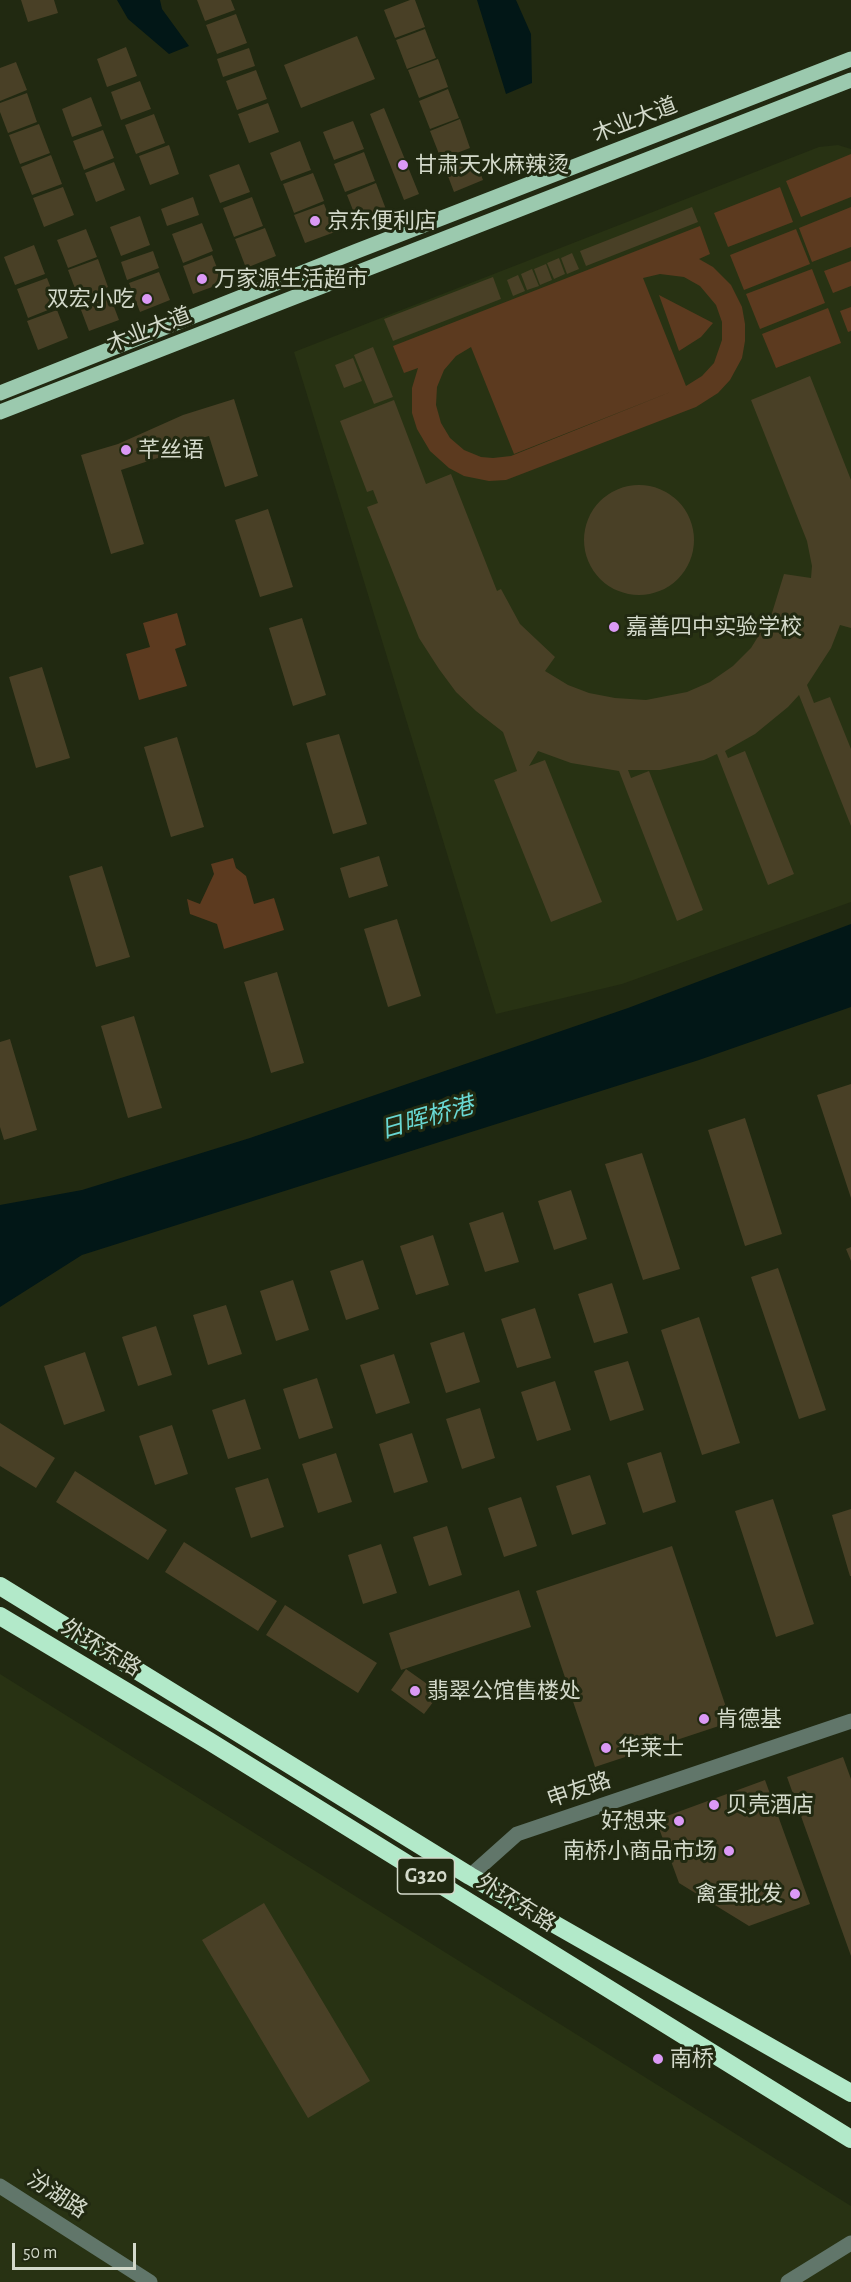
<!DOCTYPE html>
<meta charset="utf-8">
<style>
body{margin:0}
#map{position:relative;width:851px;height:2282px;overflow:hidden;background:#212911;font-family:"Alegreya Sans",sans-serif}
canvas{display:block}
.scale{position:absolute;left:12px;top:2243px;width:124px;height:27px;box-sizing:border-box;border:3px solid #d3d9ca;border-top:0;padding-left:8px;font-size:18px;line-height:21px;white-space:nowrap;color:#d3d9ca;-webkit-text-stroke:4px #212911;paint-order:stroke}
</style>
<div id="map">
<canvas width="851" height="2282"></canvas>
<div class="scale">50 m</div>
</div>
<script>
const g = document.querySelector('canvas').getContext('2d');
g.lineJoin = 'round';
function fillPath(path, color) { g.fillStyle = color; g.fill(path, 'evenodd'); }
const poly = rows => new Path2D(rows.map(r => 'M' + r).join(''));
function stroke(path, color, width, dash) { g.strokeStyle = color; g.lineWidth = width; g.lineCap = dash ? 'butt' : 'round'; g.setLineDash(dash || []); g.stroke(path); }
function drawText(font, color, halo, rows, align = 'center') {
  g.font = font + ' "Alegreya Sans","Noto Sans SC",sans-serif'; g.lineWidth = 6; g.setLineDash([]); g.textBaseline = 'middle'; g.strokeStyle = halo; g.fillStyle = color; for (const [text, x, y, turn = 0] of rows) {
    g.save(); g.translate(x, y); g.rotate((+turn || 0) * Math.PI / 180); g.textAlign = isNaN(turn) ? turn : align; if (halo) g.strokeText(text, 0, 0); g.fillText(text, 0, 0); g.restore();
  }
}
fillPath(poly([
 [838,145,851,149,851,902,622,984,496,1014,294,352,819,147],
 [0,1674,851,2206,851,2282,0,2282]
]), '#283213');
fillPath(poly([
 [851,154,851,197,801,217,786,181],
 [780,187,793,222,728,247,714,213],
 [851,207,851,247,812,262,799,228],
 [700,226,710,254,699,259,713,267,731,285,742,307,745,324,745,341,742,358,730,380,718,393,696,407,506,480,489,481,464,476,449,468,430,451,417,429,412,413,412,388,418,368,404,373,393,346],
 [660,274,684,277,700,286,716,305,722,322,722,340,714,363,702,376,686,386,643,278],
 [471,347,514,454,673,391,511,456,493,458,481,457,464,450,450,438,441,423,436,405,437,387,444,370,456,356],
 [796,229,810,264,744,290,730,255],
 [851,261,851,286,833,293,824,271],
 [812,269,825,303,760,329,746,294],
 [659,295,713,323,701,337,679,351],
 [851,307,851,331,848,332,840,311],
 [828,308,841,343,776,368,762,334],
 [177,613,186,645,175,649,187,686,139,700,126,654,150,647,143,623],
 [233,858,236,868,246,876,254,904,274,898,284,930,224,949,217,924,190,914,187,899,200,904,214,874,211,864]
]), '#5c3a1f');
fillPath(poly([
 [117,0,160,0,162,9,189,46,169,54,128,19],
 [477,0,516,0,531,34,532,83,506,94],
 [851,924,851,1007,699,1060,82,1255,0,1307,0,1205,82,1190,250,1138,628,1008]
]), '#021717');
fillPath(poly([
 [21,0,54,0,58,13,28,22],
 [197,0,231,0,235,10,205,21],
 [410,0,415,0,425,27,395,38,384,10],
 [236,14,247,43,217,54,206,25],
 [425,29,436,58,407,69,396,40],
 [357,36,375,79,301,108,284,65],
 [126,47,137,76,107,87,97,59],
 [249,48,255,66,223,77,217,59],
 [438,59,448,87,419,98,408,70],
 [16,62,27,90,0,101,0,68],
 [256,70,267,99,237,110,226,81],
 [140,81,151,109,121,120,111,92],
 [448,89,459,118,430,129,419,101],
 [27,93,37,122,8,133,0,112,0,103],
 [91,97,102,126,72,137,62,109],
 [268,103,279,132,249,143,238,114],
 [384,108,419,194,404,200,370,114],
 [154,114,165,143,136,154,125,125],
 [460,119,470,148,441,159,430,131],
 [353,121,364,149,334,160,323,132],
 [39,124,50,153,20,164,9,135],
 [103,130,114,158,84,170,73,141],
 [300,141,311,170,281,181,270,153],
 [169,145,179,174,150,185,139,156],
 [364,152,375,181,345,192,334,164],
 [472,152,483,180,454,192,443,163],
 [51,155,62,184,32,195,21,167],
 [114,162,125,190,96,202,85,173],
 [239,164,250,192,220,203,209,175],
 [313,173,324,201,294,213,283,184],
 [376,183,387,212,358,223,347,195],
 [63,187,74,215,44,227,33,198],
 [193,197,199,215,167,226,161,209],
 [252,197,263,226,234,237,223,208],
 [324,204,335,232,305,243,294,215],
 [692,207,698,222,586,266,580,251],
 [140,216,150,245,121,256,110,227],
 [202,223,213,251,183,263,172,234],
 [265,228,276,256,246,268,235,239],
 [86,229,97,257,68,268,57,240],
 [34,245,45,274,15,285,4,257],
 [153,251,159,268,127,280,121,262],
 [572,253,579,269,567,274,561,258],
 [212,255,223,283,193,294,183,266],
 [559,258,565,274,554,279,547,263],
 [98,259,108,287,79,299,68,270],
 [546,264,552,280,540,285,534,269],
 [532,269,539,286,527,290,521,274],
 [159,272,170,300,140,312,129,283],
 [518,275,525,291,513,296,507,280],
 [493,277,501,299,393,341,384,319],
 [47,278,58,306,28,318,17,289],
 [108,291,119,320,89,331,78,302],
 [57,310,68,338,38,350,27,321],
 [373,347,393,397,374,404,354,355],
 [353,358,362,381,344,388,335,365],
 [810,376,851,480,851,628,840,625,831,648,807,685,814,703,830,697,851,749,851,826,799,695,788,707,755,734,725,751,728,758,745,751,794,874,768,885,717,754,704,760,660,770,628,770,631,778,649,771,703,910,677,921,619,771,571,763,538,751,529,766,545,760,602,902,551,922,494,780,517,771,503,732,476,711,456,692,439,669,419,638,367,507,378,503,373,490,367,492,340,421,394,400,426,484,451,474,497,591,501,589,520,624,555,657,545,671,568,685,589,693,615,698,646,700,687,692,710,682,733,666,751,648,764,627,772,613,784,574,811,578,812,566,807,541,751,400],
 [234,399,258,476,225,487,209,436,191,441,194,446,121,470,144,544,111,554,81,455,118,444,183,415],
 '584 540a55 55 0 1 1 110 0a55 55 0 1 1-110 0Z',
 [268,509,293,587,260,597,235,520],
 [302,618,326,695,293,706,269,628],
 [42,667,70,758,36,768,9,677],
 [339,734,367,824,333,834,306,743],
 [177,737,204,827,171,837,144,747],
 [379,856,388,886,349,898,340,868],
 [102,866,130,957,96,967,69,876],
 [397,919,421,996,388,1007,364,929],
 [277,972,304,1063,271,1073,244,982],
 [134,1016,162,1108,128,1118,101,1026],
 [10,1039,37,1130,4,1140,0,1127,0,1042],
 [851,1084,851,1198,817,1095],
 [745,1118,782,1234,745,1246,708,1130],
 [642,1153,680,1269,643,1280,605,1164],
 [571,1190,587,1239,554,1250,538,1201],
 [503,1212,519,1262,485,1272,469,1223],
 [433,1235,449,1285,416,1295,400,1246],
 [851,1247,851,1261,846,1249],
 [363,1260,379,1309,346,1320,330,1271],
 [778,1268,826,1410,799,1419,751,1277],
 [293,1280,309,1330,276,1341,260,1291],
 [612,1283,628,1333,594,1343,578,1294],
 [226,1305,242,1354,208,1365,193,1315],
 [535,1308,551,1358,517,1368,501,1319],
 [699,1317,740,1443,702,1455,661,1330],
 [156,1326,172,1375,138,1386,122,1337],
 [464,1332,480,1382,446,1393,430,1343],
 [85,1352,105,1411,64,1425,44,1366],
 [394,1354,410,1403,376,1414,360,1365],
 [628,1361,644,1410,610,1421,594,1371],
 [317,1378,333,1428,299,1439,283,1389],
 [555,1381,571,1430,537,1441,521,1392],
 [245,1399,261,1449,228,1459,212,1410],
 [480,1408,495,1458,462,1469,446,1419],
 [0,1423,55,1458,36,1488,0,1466],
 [172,1425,188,1474,155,1485,139,1436],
 [412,1433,428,1482,394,1493,379,1444],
 [661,1452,676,1502,643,1513,627,1463],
 [336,1453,352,1502,318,1513,302,1464],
 [75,1471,167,1530,148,1560,56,1502],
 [590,1475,606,1524,572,1535,556,1486],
 [268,1478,284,1527,251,1538,235,1488],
 [521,1497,537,1546,504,1557,488,1508],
 [773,1499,814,1624,776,1637,735,1511],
 [851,1509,851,1576,850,1576,832,1515],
 [447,1526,462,1575,429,1586,413,1537],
 [184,1542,277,1601,258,1631,165,1572],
 [381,1544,397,1593,363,1604,348,1555],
 [672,1546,731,1722,595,1767,536,1591],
 [519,1590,531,1627,401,1670,389,1633],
 [285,1605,377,1663,358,1693,266,1635],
 [406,1669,440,1693,424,1714,391,1690],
 [843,1757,851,1779,851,1956,787,1777],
 [765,1780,810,1904,749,1926,679,1883,656,1820],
 [264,1903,370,2081,308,2118,202,1940]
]), '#494026');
stroke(poly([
 [470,1876,517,1834,851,1721],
 [0,2186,150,2282],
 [788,2282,851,2243]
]), '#61766a', 15);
stroke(poly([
 [0,393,357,251,851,59],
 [0,412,851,80]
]), '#9bc9ae', 15);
stroke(poly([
 [0,1586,470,1876,851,2093],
 [0,1616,209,1741,851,2139]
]), '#b2e9c9', 18);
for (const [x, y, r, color] of [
 [403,165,6,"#db99f5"],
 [315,221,6,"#db99f5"],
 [202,279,6,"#db99f5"],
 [147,299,6,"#db99f5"],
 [126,450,6,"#db99f5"],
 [614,627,6,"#db99f5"],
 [415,1691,6,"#db99f5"],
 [704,1719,6,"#db99f5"],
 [606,1748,6,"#db99f5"],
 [714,1805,6,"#db99f5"],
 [679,1821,6,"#db99f5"],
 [729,1851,6,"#db99f5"],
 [795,1894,6,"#db99f5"],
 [658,2059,6,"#db99f5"]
]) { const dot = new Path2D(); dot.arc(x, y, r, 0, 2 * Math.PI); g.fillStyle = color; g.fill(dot); stroke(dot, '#212911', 2); }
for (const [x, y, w] of [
 [426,1876,57]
]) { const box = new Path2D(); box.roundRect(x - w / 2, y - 18, w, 36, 4.5); g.fillStyle = '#212911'; g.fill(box); stroke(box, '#d3d9ca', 1.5); }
drawText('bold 21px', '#d3d9ca', null, [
 ["G320",426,1876]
]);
drawText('22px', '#d3d9ca', '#212911', [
 ["木业大道",635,120,-21],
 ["木业大道",149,330,-21],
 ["外环东路",101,1648,31],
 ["申友路",579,1790,-19],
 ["外环东路",516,1903,32],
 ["汾湖路",57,2195,33]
]);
drawText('22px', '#d3d9ca', '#212911', [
 ["甘肃天水麻辣烫",415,165],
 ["京东便利店",327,221],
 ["万家源生活超市",214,279],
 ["双宏小吃",135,299,"right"],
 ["芊丝语",138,450],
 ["嘉善四中实验学校",626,627],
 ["翡翠公馆售楼处",427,1691],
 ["肯德基",716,1719],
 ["华莱士",618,1748],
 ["贝壳酒店",726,1805],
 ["好想来",667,1821,"right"],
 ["南桥小商品市场",717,1851,"right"],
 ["禽蛋批发",783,1894,"right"],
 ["南桥",670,2059]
], 'left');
drawText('italic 24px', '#69d8d4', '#212911', [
 ["日晖桥港",427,1118,-16]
]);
</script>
